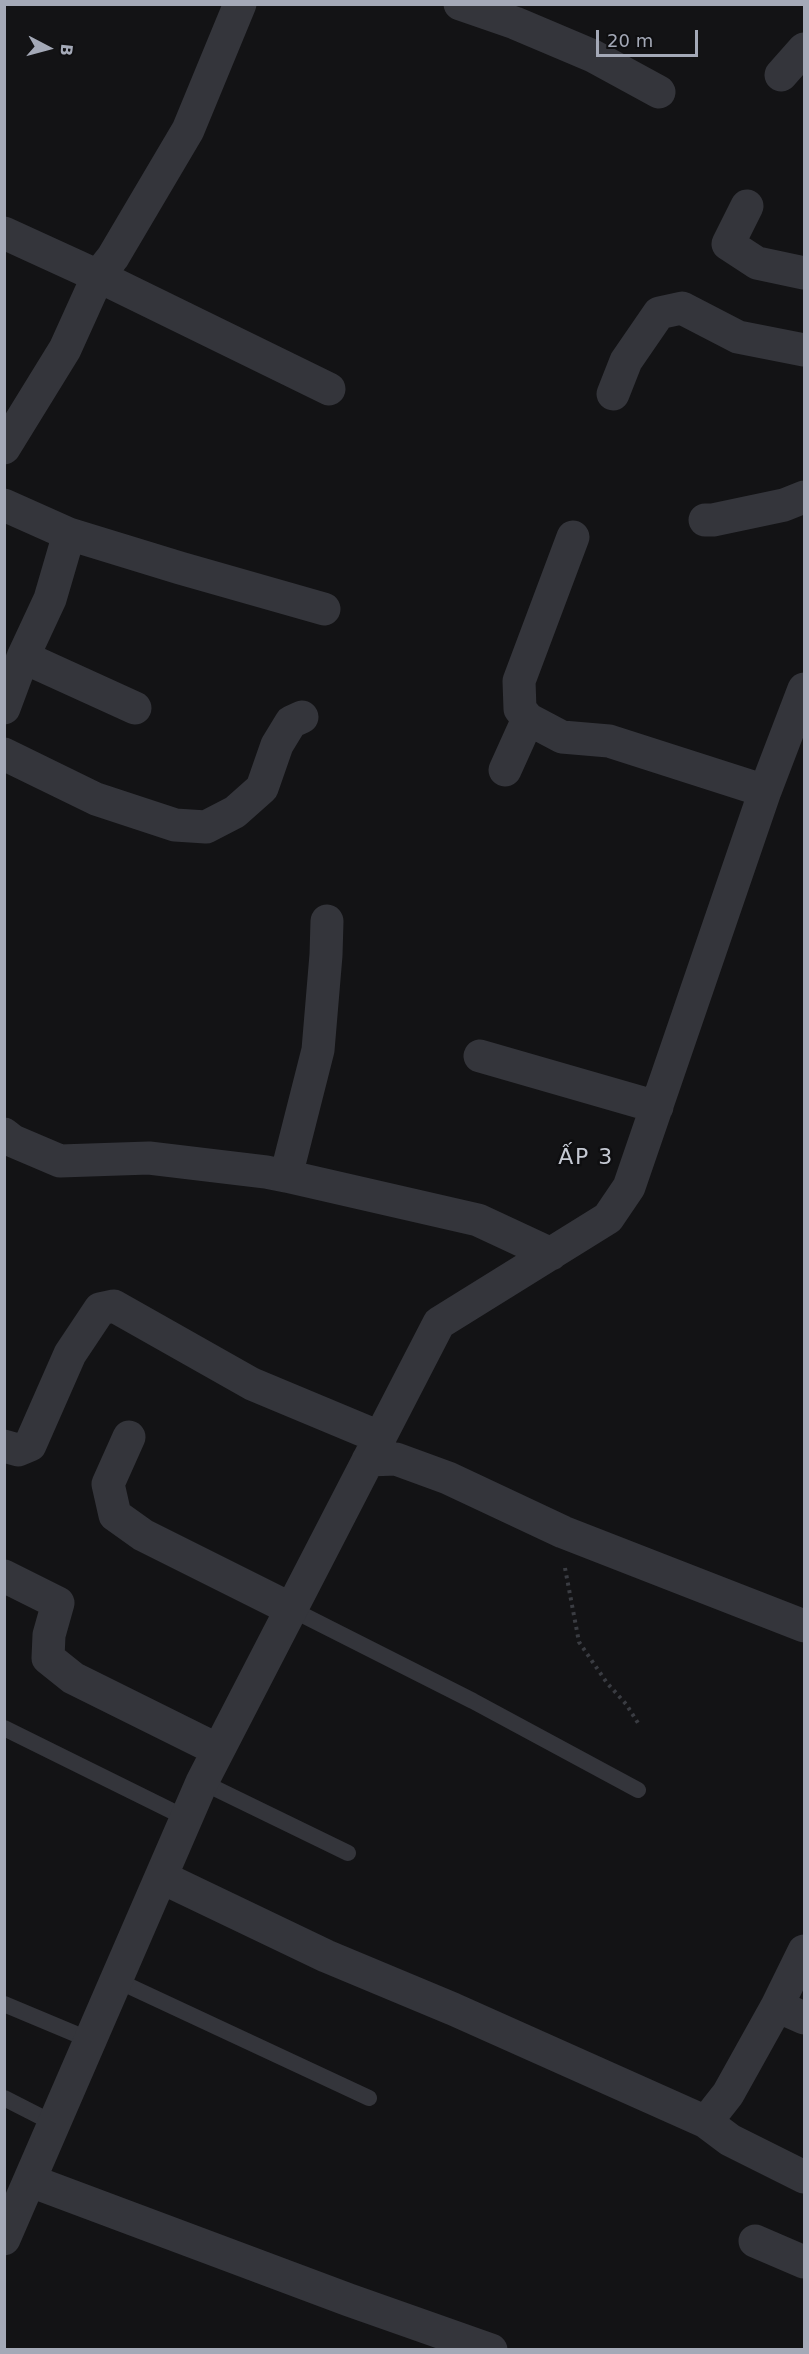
<!DOCTYPE html>
<meta charset="utf-8">
<style>
body{margin:0}
#map{position:relative;width:809px;height:2354px;overflow:hidden;background:#131315;font-family:"DejaVu Sans",sans-serif}
canvas{display:block}
.frame{position:absolute;inset:0;border:6px solid #a4a9b7;pointer-events:none}
.north{position:absolute;left:18px;top:18px;width:60px;height:60px;-webkit-text-stroke:4px #0e0e10;paint-order:stroke;rotate:96deg;font-size:16px;font-weight:700;line-height:24px;text-align:center;color:#a4a9b7}
.north::after{content:'';display:block;margin:auto;width:21px;height:27px;background:#a4a9b7;clip-path:polygon(50% 0,100% 100%,50% 72%,0 100%)}
.scale{position:absolute;left:596px;top:30px;width:102px;height:27px;box-sizing:border-box;border:3px solid #a4a9b7;border-top:0;padding-left:8px;font-size:18px;line-height:21px;white-space:nowrap;color:#a4a9b7;-webkit-text-stroke:4px #0e0e10;paint-order:stroke}
</style>
<div id="map">
<canvas width="809" height="2354"></canvas>
<div class="frame"></div>
<div class="north">B</div>
<div class="scale">20 m</div>
</div>
<script>
const g = document.querySelector('canvas').getContext('2d');
g.lineJoin = 'round';
const poly = rows => new Path2D(rows.map(r => 'M' + r).join(''));
function stroke(path, color, width, dash) { g.strokeStyle = color; g.lineWidth = width; g.lineCap = dash ? 'butt' : 'round'; g.setLineDash(dash || []); g.stroke(path); }
function drawText(font, color, halo, rows, align = 'center') {
  g.font = font + ' "DejaVu Sans",sans-serif'; g.lineWidth = 5; g.setLineDash([]); g.textBaseline = 'middle'; g.strokeStyle = halo; g.fillStyle = color; for (const [text, x, y, turn = 0] of rows) {
    g.save(); g.translate(x, y); g.rotate((+turn || 0) * Math.PI / 180); g.textAlign = isNaN(turn) ? turn : align; if (halo) g.strokeText(text, 0, 0); g.fillText(text, 0, 0); g.restore();
  }
}
stroke(poly([
 [565,1568,579,1642,607,1683,626,1704,638,1723]
]), '#3a3c42', 4, [3, 4.5]);
stroke(poly([
 [291,1609,473,1701,638,1790],
 [4,1728,186,1818],
 [202,1782,348,1853],
 [116,1980,369,2098],
 [4,2004,90,2040],
 [4,2098,53,2123]
]), '#34353b', 16);
stroke(poly([
 [460,4,515,23,593,56,659,92],
 [781,75,804,49],
 [747,206,728,244,757,263,804,273],
 [4,233,98,276,329,389],
 [613,394,626,361,659,313,682,308,738,337,804,350],
 [4,448,65,349,98,276,113,257,188,130,240,4],
 [4,505,69,534,50,599,23,657,4,708],
 [705,520,713,520,784,505,804,497],
 [69,534,180,568,324,609],
 [573,537,519,681,520,709,528,719,562,737,609,741,765,791],
 [23,657,135,708],
 [4,754,96,799,175,825,206,827,235,812,262,788,277,745,291,722,302,717],
 [505,770,528,719],
 [480,1056,657,1107],
 [4,1134,13,1141,60,1161,149,1158,266,1172,286,1176,478,1220,551,1254],
 [286,1176,318,1050,326,955,327,921],
 [129,1437,108,1484,115,1515,143,1535,291,1609],
 [4,1446,18,1450,30,1445,70,1354,100,1309,114,1306,252,1384,379,1437],
 [368,1460,396,1459,448,1478,563,1532,804,1626],
 [4,1576,58,1603,49,1635,48,1658,73,1678,218,1750],
 [161,1877,326,1956,453,2009,706,2122,730,2140,804,2177],
 [777,2006,804,2018],
 [706,2122,728,2094,777,2006,804,1951],
 [31,2181,349,2300,491,2350],
 [4,2239,202,1782,439,1323,608,1218,629,1187,765,791,804,689],
 [755,2241,804,2262]
]), '#34353b', 33);
g.letterSpacing = '1.5px';
drawText('22px', '#c5c9d3', '#0e0e10', [
 ["ẤP 3",586,1158]
]);
g.letterSpacing = '0px';
</script>
